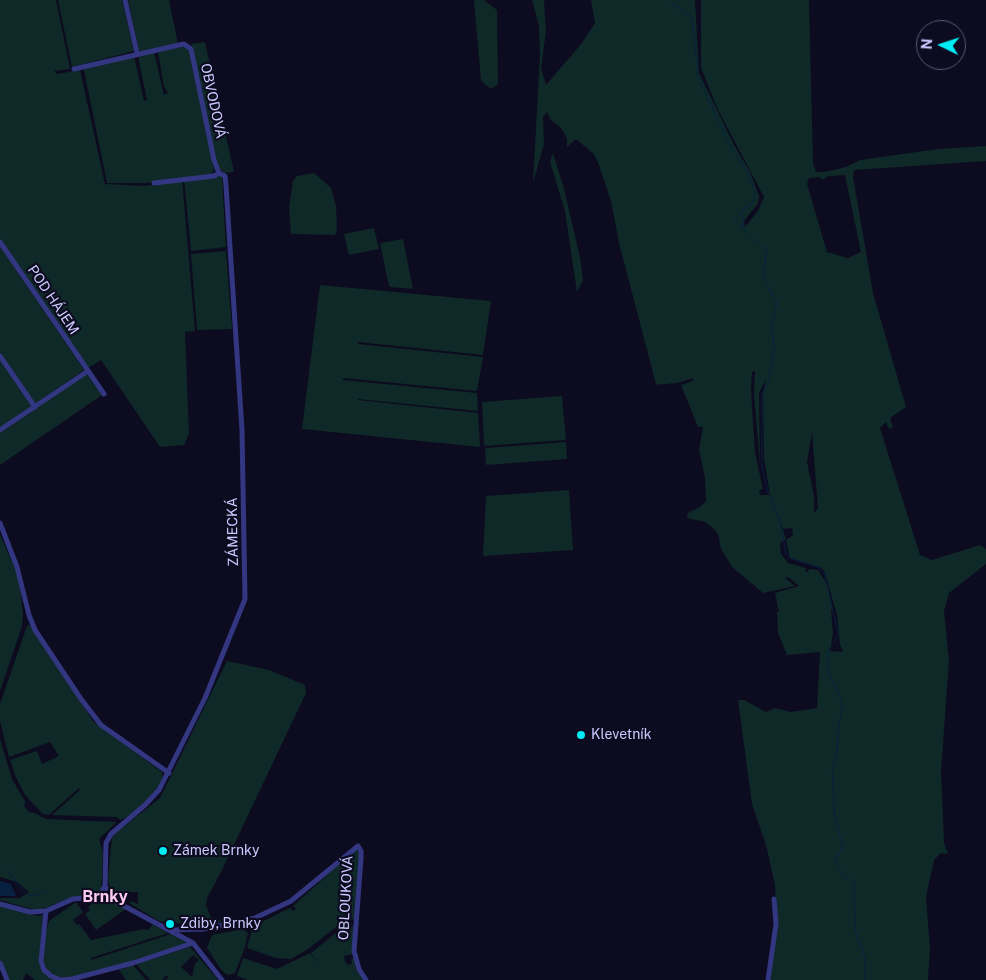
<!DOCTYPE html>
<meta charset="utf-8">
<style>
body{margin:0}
#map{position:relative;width:986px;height:980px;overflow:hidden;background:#0d0b1f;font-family:"Public Sans",sans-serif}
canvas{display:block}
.north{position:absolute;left:916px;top:20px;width:50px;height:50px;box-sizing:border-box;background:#0d0b1f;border:1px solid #595779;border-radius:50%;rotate:274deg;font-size:14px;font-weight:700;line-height:20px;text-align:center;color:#ccc9ff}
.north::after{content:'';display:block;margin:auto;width:18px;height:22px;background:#00ecf4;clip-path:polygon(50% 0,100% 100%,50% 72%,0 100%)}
</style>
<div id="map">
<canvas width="986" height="980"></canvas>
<div class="north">N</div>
</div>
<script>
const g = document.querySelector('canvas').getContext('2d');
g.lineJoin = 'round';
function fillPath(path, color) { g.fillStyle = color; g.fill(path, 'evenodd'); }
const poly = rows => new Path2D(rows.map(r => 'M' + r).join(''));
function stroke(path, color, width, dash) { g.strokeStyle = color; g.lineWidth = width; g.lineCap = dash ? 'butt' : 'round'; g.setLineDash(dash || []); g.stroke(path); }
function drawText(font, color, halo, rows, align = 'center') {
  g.font = font + ' "Public Sans",sans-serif'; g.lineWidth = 4.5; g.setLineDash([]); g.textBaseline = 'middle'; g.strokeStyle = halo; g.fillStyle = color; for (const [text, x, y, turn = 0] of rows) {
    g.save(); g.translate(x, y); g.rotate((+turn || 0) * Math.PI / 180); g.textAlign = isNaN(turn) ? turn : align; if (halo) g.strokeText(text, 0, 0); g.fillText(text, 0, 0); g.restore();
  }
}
fillPath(poly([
 [0,0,56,0,70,69,54,71,57,74,80,70,105,184,145,186,182,179,195,331,185,332,189,433,184,445,160,447,101,360,88,368,0,238],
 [58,0,122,0,134,51,72,67],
 [128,0,169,0,178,44,142,52,139,50],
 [474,0,484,0,497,10,498,84,491,89,481,81],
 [532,0,544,0,546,31,541,68,546,85,582,43,595,23,591,0,695,0,699,73,734,145,750,172,759,196,758,203,744,221,745,227,758,211,764,197,718,110,701,68,701,0,809,0,813,163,816,172,825,172,846,167,860,160,938,149,986,146,986,161,854,170,853,177,873,293,906,407,890,418,893,427,889,429,886,422,880,428,920,555,932,560,980,545,986,549,986,564,949,593,944,611,949,661,941,771,944,843,948,854,941,853,934,860,926,897,930,948,928,980,770,980,777,925,775,885,766,845,752,804,738,700,744,700,766,712,775,708,791,712,817,708,820,652,787,655,778,633,777,612,779,612,775,593,799,586,788,577,785,578,795,586,763,593,732,567,721,549,718,534,713,528,705,522,687,518,688,513,700,507,706,501,705,477,699,450,703,427,698,427,681,385,693,381,694,378,677,383,653,385,656,384,619,243,611,201,599,165,594,154,576,139,567,147,567,139,562,129,551,120,547,112,543,117,544,144,533,183,540,55,539,26],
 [845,175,861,252,848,258,827,252,807,184,809,178,820,177,822,180,829,176],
 [755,371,754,393,760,465,759,393,766,379,763,394,764,458,770,495,760,495,759,490,763,489,755,453,751,390,752,372],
 [812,433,818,508,814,513,814,496,807,462],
 [774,506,783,529,792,528,793,535,786,540,790,558,820,567,824,570,837,615,840,644,843,652,830,651,833,634,831,610,833,609,827,584,818,570,809,569,808,572,805,571,806,568,788,563,781,554,780,543,786,539],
 [205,42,234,172,225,173,217,167,191,44],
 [185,46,189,49,214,170,211,175,145,183,107,183,84,70,86,67,134,56,144,101,147,100,138,56,154,52,164,95,168,93,164,87,158,52],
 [553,153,564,189,580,257,583,280,577,292,565,211,550,162],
 [314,173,331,188,336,206,337,230,335,235,291,234,289,207,293,181,297,176],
 [222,176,226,247,191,251,184,179],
 [374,228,379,249,349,255,344,234],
 [403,239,413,289,390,287,388,282,380,243],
 [0,246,84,370,35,404,0,352],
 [226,251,232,329,197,330,191,254],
 [320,285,491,301,483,355,358,342,358,344,483,357,477,391,343,378,343,380,477,393,478,411,358,399,358,400,478,413,480,447,302,429],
 [0,360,32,406,0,428],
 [87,374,102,395,0,465,0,433],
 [562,396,566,440,484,446,482,402],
 [566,442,567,459,486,465,485,448],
 [569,490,573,550,483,556,486,496],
 [0,535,14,566,20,586,23,615,22,626,0,691],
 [30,625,93,721,162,772,163,778,155,793,136,811,121,820,116,817,52,815,80,790,79,788,49,815,43,814,25,795,16,777,10,760,37,751,42,764,59,756,50,742,9,757,0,721,0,704,27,626],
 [227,661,269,670,305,685,306,693,222,870,207,898,206,905,210,916,213,919,223,921,207,926,159,921,129,903,131,901,138,904,138,892,128,892,123,898,110,890,108,879,112,836,160,798],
 [0,739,12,779,26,803,23,805,30,813,33,812,46,819,117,822,99,839,103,853,102,878,101,889,95,895,68,899,38,911,0,900,0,898,20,898,29,892,17,882,0,877],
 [356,849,360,854,355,919,344,921,308,949,291,959,276,958,247,948,253,926,290,908,293,911,296,909,293,906],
 [96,901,112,902,126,909,96,930,85,914,90,910,88,907],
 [76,902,83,912,73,920,77,925,79,924,91,940,144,929,148,930,153,924,168,933,91,958,91,960,171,934,187,943,97,973,67,978,54,976,47,970,44,963,42,956,46,933,49,921],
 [0,905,38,916,43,915,39,960,54,980,35,980,26,973,23,980,8,980,0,960],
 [354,926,353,954,344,956,345,961,348,965,352,964,351,959,354,958,356,968,364,980,248,980,237,976,243,958,277,969,310,953,321,967,311,953,342,928],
 [243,929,248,933,245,947,235,973,228,975,222,971,207,948,212,935],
 [190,947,218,980,166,980,168,977,167,975,162,980,150,980,136,964],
 [193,955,199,960,195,964,192,977,181,967],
 [133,965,146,980,126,980,119,970]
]), '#0e2927');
fillPath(poly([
 [0,881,11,884,16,896,0,896]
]), '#082141');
stroke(poly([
 [670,0,674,5,692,17,698,77,729,144,748,173,756,193,752,203,742,210,740,214,744,220,742,228],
 [733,217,741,226],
 [744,230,766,250,764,279,777,303,772,323,774,349,769,381,762,393,762,467,768,492,779,518,786,553,790,558,820,568,824,573,838,633,835,642],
 [833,645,829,649,827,661,829,675,838,691,842,706,838,731,837,752,832,770,835,820,843,846,835,862,845,877,854,882,855,930,865,958,865,980],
 [6,869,23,891,31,896,46,892]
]), '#082141', 1);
stroke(poly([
 [125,0,137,53],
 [154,183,214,176,219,173],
 [0,242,104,394],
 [0,356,35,407],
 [0,430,88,371],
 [0,523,17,567,29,615,35,630,81,699,101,725,169,773],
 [105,886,113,900],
 [97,897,113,900,193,943,222,980],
 [0,904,30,912,46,911,73,899,97,897,101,893,105,886,106,843,111,834,145,805,159,790,205,698,245,599,242,430,226,186,225,176,219,173,214,160,191,49,184,44,179,45,74,69],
 [46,911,41,961,44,970,51,976,61,980,72,979,133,963,193,943],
 [171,930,204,929,255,918,291,901,358,846,361,851,361,859,354,951,359,969,366,980],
 [0,963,7,980],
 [768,980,776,924,774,899]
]), '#333681', 5);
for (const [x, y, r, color] of [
 [581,735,5,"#00ecf4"],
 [163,851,5,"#00ecf4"],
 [170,924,5,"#00ecf4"]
]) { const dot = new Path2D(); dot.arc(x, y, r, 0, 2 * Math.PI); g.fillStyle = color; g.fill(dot); stroke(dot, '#0d0b1f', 2); }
drawText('14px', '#ccc9ff', '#0d0b1f', [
 ["OBVODOVÁ",213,101,78],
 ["POD HÁJEM",53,300,56],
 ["ZÁMECKÁ",233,532,-91],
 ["OBLOUKOVÁ",346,898,-87]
]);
drawText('14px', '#ccc9ff', '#0d0b1f', [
 ["Klevetník",591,735],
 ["Zámek Brnky",173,851],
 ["Zdiby, Brnky",180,924]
], 'left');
drawText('bold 16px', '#ffcbf0', '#0d0b1f', [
 ["Brnky",105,897]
]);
</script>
